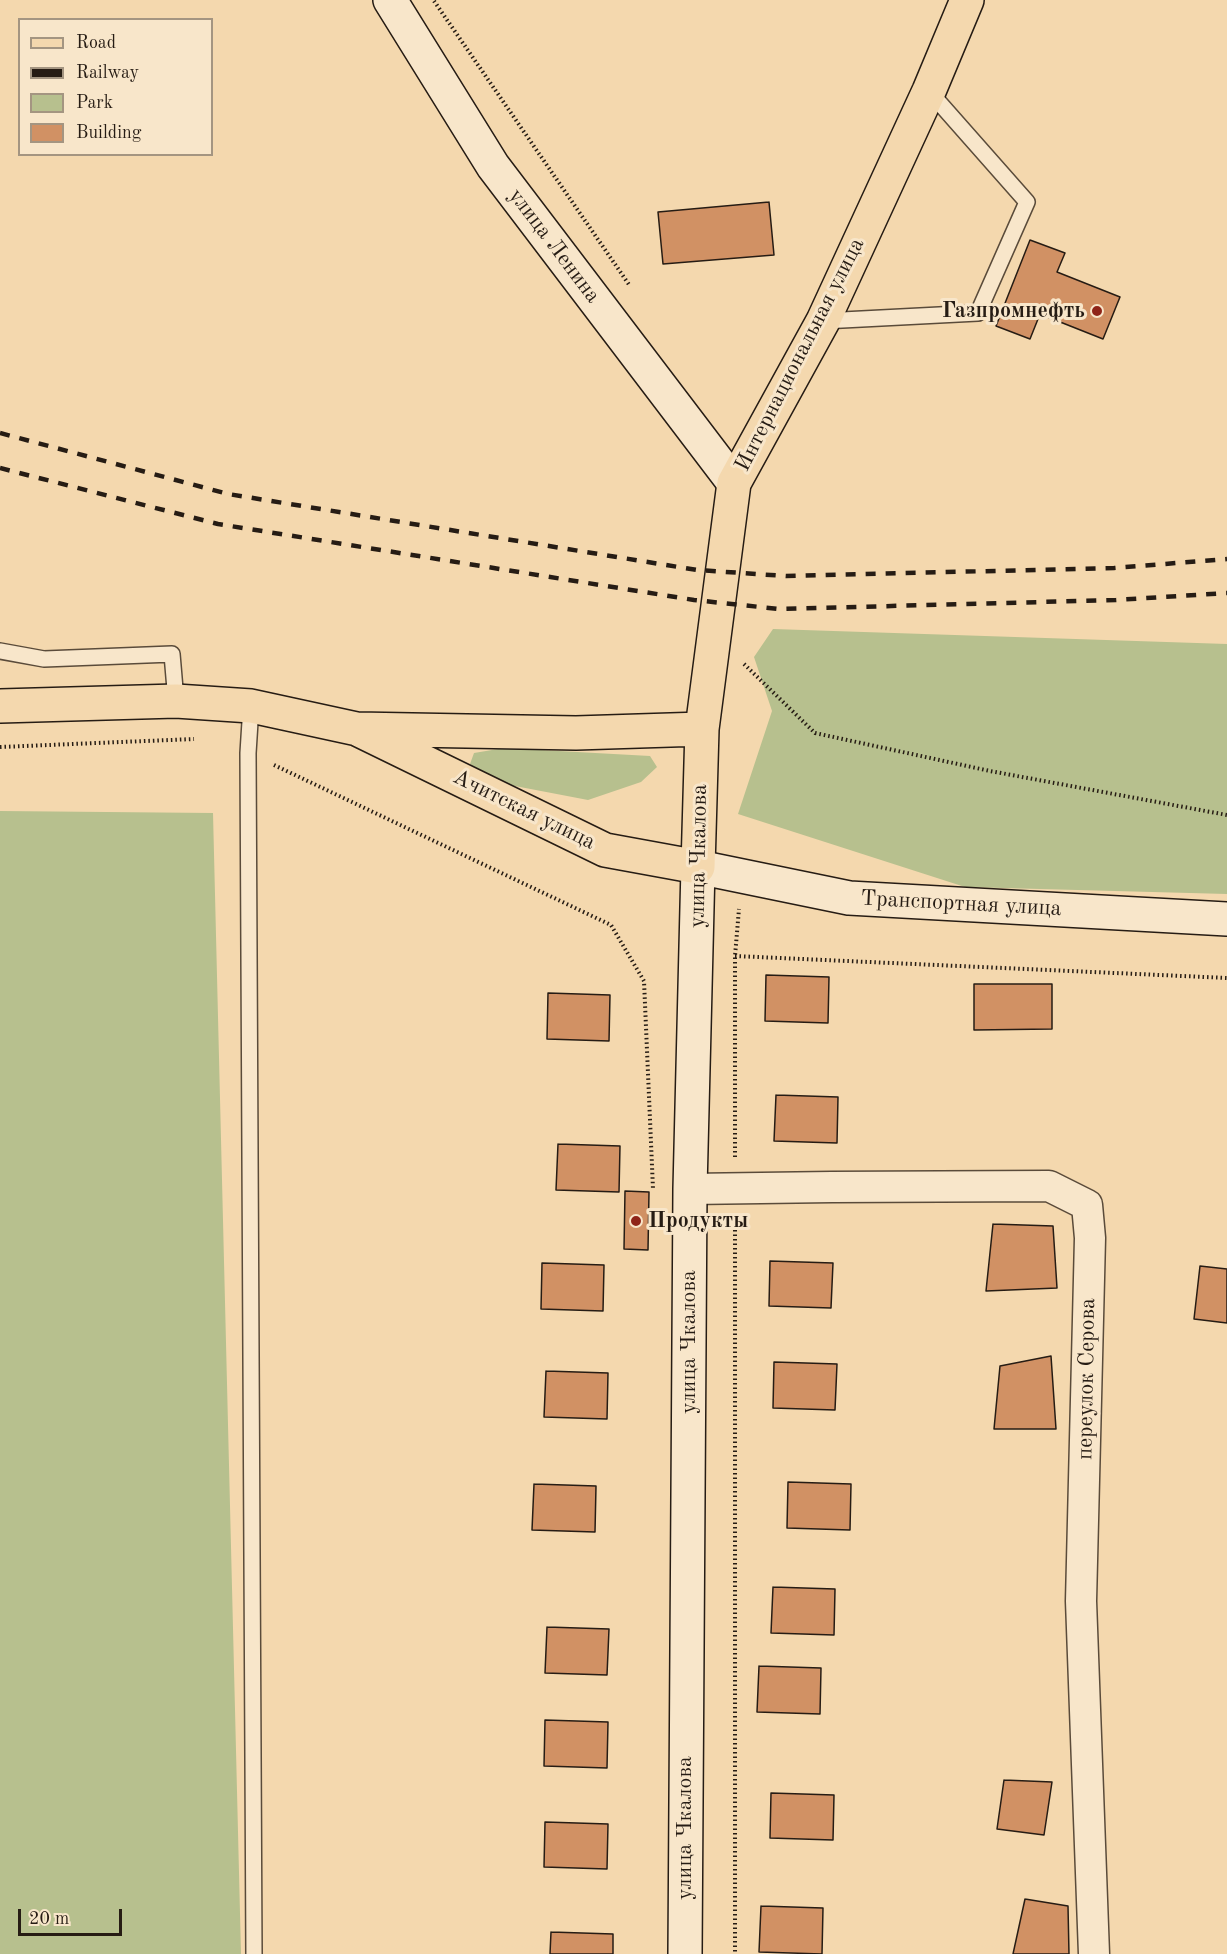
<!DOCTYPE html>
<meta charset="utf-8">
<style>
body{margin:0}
#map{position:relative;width:1227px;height:1954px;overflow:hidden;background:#f4d8ae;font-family:"Old Standard TT",serif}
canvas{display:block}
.legend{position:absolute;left:18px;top:18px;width:195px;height:138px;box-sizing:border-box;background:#f8e6ca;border:2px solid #a49581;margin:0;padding:8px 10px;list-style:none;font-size:18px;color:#261c14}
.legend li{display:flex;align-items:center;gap:12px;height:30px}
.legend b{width:30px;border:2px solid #a49581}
.scale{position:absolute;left:18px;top:1909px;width:104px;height:27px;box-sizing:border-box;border:3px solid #261c14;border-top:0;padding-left:8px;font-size:18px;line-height:21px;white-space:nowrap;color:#261c14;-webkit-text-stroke:4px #f8e6ca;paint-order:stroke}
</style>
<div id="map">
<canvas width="1227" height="1954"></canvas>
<ul class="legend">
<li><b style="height:8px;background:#f4d8ae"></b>Road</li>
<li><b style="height:8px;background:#261c14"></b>Railway</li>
<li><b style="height:16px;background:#b7c08e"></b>Park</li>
<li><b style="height:16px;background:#d19164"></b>Building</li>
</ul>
<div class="scale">20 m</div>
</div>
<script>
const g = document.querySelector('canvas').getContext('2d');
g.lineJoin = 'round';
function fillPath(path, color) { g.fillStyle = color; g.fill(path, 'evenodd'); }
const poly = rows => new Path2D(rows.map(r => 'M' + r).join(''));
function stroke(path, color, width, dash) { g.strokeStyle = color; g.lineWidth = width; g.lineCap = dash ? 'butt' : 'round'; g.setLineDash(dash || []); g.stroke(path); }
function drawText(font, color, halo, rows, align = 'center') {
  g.font = font + ' "Old Standard TT",serif'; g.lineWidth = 6; g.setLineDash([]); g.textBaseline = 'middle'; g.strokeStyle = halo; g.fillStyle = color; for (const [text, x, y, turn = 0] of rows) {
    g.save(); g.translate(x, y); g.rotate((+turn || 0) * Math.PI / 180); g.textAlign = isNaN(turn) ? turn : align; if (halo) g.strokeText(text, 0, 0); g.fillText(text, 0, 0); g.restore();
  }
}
fillPath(poly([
 [773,629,1227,644,1227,894,965,887,738,814,772,711,754,657],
 [504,748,650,756,657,767,641,782,588,800,494,782,470,764,474,753],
 [0,811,213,813,241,1954,0,1954]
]), '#b7c08e');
const building = poly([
 [769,202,774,255,663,264,658,212,769,202],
 [1030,240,1065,253,1057,272,1120,297,1103,339,1040,314,1030,339,996,326,1030,240],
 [766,975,829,977,828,1023,765,1021,766,975],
 [974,984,1052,984,1052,1029,974,1030,974,984],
 [548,993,610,995,609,1041,547,1039,548,993],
 [776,1095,838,1097,837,1143,774,1141,776,1095],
 [558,1144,620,1146,619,1192,556,1190,558,1144],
 [625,1191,649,1192,648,1250,624,1249,625,1191],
 [993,1224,1053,1226,1057,1288,986,1291,993,1224],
 [770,1261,833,1263,831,1308,769,1306,770,1261],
 [542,1263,604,1265,603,1311,541,1309,542,1263],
 [1200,1266,1227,1269,1227,1323,1194,1319,1200,1266],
 [1051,1356,1056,1429,994,1429,1000,1366,1051,1356],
 [774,1362,837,1364,835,1410,773,1408,774,1362],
 [546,1371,608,1373,607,1419,544,1417,546,1371],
 [788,1482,851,1484,850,1530,787,1528,788,1482],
 [534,1484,596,1486,595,1532,532,1530,534,1484],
 [773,1587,835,1589,834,1635,771,1633,773,1587],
 [547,1627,609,1629,607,1675,545,1673,547,1627],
 [759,1666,821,1668,820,1714,757,1712,759,1666],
 [545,1720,608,1722,607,1768,544,1766,545,1720],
 [1004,1780,1052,1782,1044,1835,997,1829,1004,1780],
 [771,1793,834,1795,833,1840,770,1838,771,1793],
 [545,1822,608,1824,607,1869,544,1867,545,1822],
 [1025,1899,1068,1906,1069,1954,1013,1954,1025,1899],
 [761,1906,823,1908,822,1954,759,1952,761,1906],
 [551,1932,613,1934,613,1954,550,1954,551,1932]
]);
fillPath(building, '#d19164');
stroke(building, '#261c14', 1.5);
const lane = poly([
 [823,321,978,313,1027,202,929,91],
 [0,651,44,659,172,654,176,701],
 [251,706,248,753,254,1954]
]);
const street = poly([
 [690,1189,832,1187,1049,1186,1087,1205,1090,1238,1081,1601,1094,1954]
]);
const secondary = poly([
 [390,0,493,166,734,483],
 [685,1954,690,1189,698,867,849,898,1227,919]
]);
const primary = poly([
 [0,706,176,701,251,706,357,729,576,733,702,729],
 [357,729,605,850,698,867,702,729,734,483,823,321,929,91,967,0]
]);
stroke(lane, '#5a4b3a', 18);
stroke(street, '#5a4b3a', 33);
stroke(secondary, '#261c14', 36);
stroke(primary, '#261c14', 36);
stroke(poly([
 [434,1,630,286],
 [744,664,815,733,990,771,1227,815],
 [0,747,194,739],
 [274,765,611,925,644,981,653,1189],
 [735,956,1227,978],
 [735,1157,735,956,739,909],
 [735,1221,735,1954]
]), '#261c14', 4, [1.5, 3]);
stroke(lane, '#f8e6ca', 15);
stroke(street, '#f8e6ca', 30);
stroke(secondary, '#f8e6ca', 33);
stroke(primary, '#f4d8ae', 33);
stroke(poly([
 [0,433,228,494,697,570,786,576,1114,568,1227,559],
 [0,468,218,524,694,600,779,609,1116,600,1227,593]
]), '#261c14', 4.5, [10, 10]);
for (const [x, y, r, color] of [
 [1097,311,6,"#8f2418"],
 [636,1221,6,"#8f2418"]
]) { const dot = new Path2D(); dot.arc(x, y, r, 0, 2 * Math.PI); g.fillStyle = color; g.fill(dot); stroke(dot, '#f8e6ca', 2); }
drawText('22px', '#261c14', '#f8e6ca', [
 ["улица Ленина",554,246,53],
 ["Интернациональная улица",800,355,-63],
 ["Ачитская улица",524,810,26],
 ["улица Чкалова",699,856,-89],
 ["Транспортная улица",961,904,3],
 ["улица Чкалова",689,1342,-90],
 ["переулок Серова",1087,1379,-89],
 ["улица Чкалова",685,1828,-90]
]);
drawText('bold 22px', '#261c14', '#f8e6ca', [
 ["Газпромнефть",1085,311],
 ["Продукты",648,1221,"left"]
], 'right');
</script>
